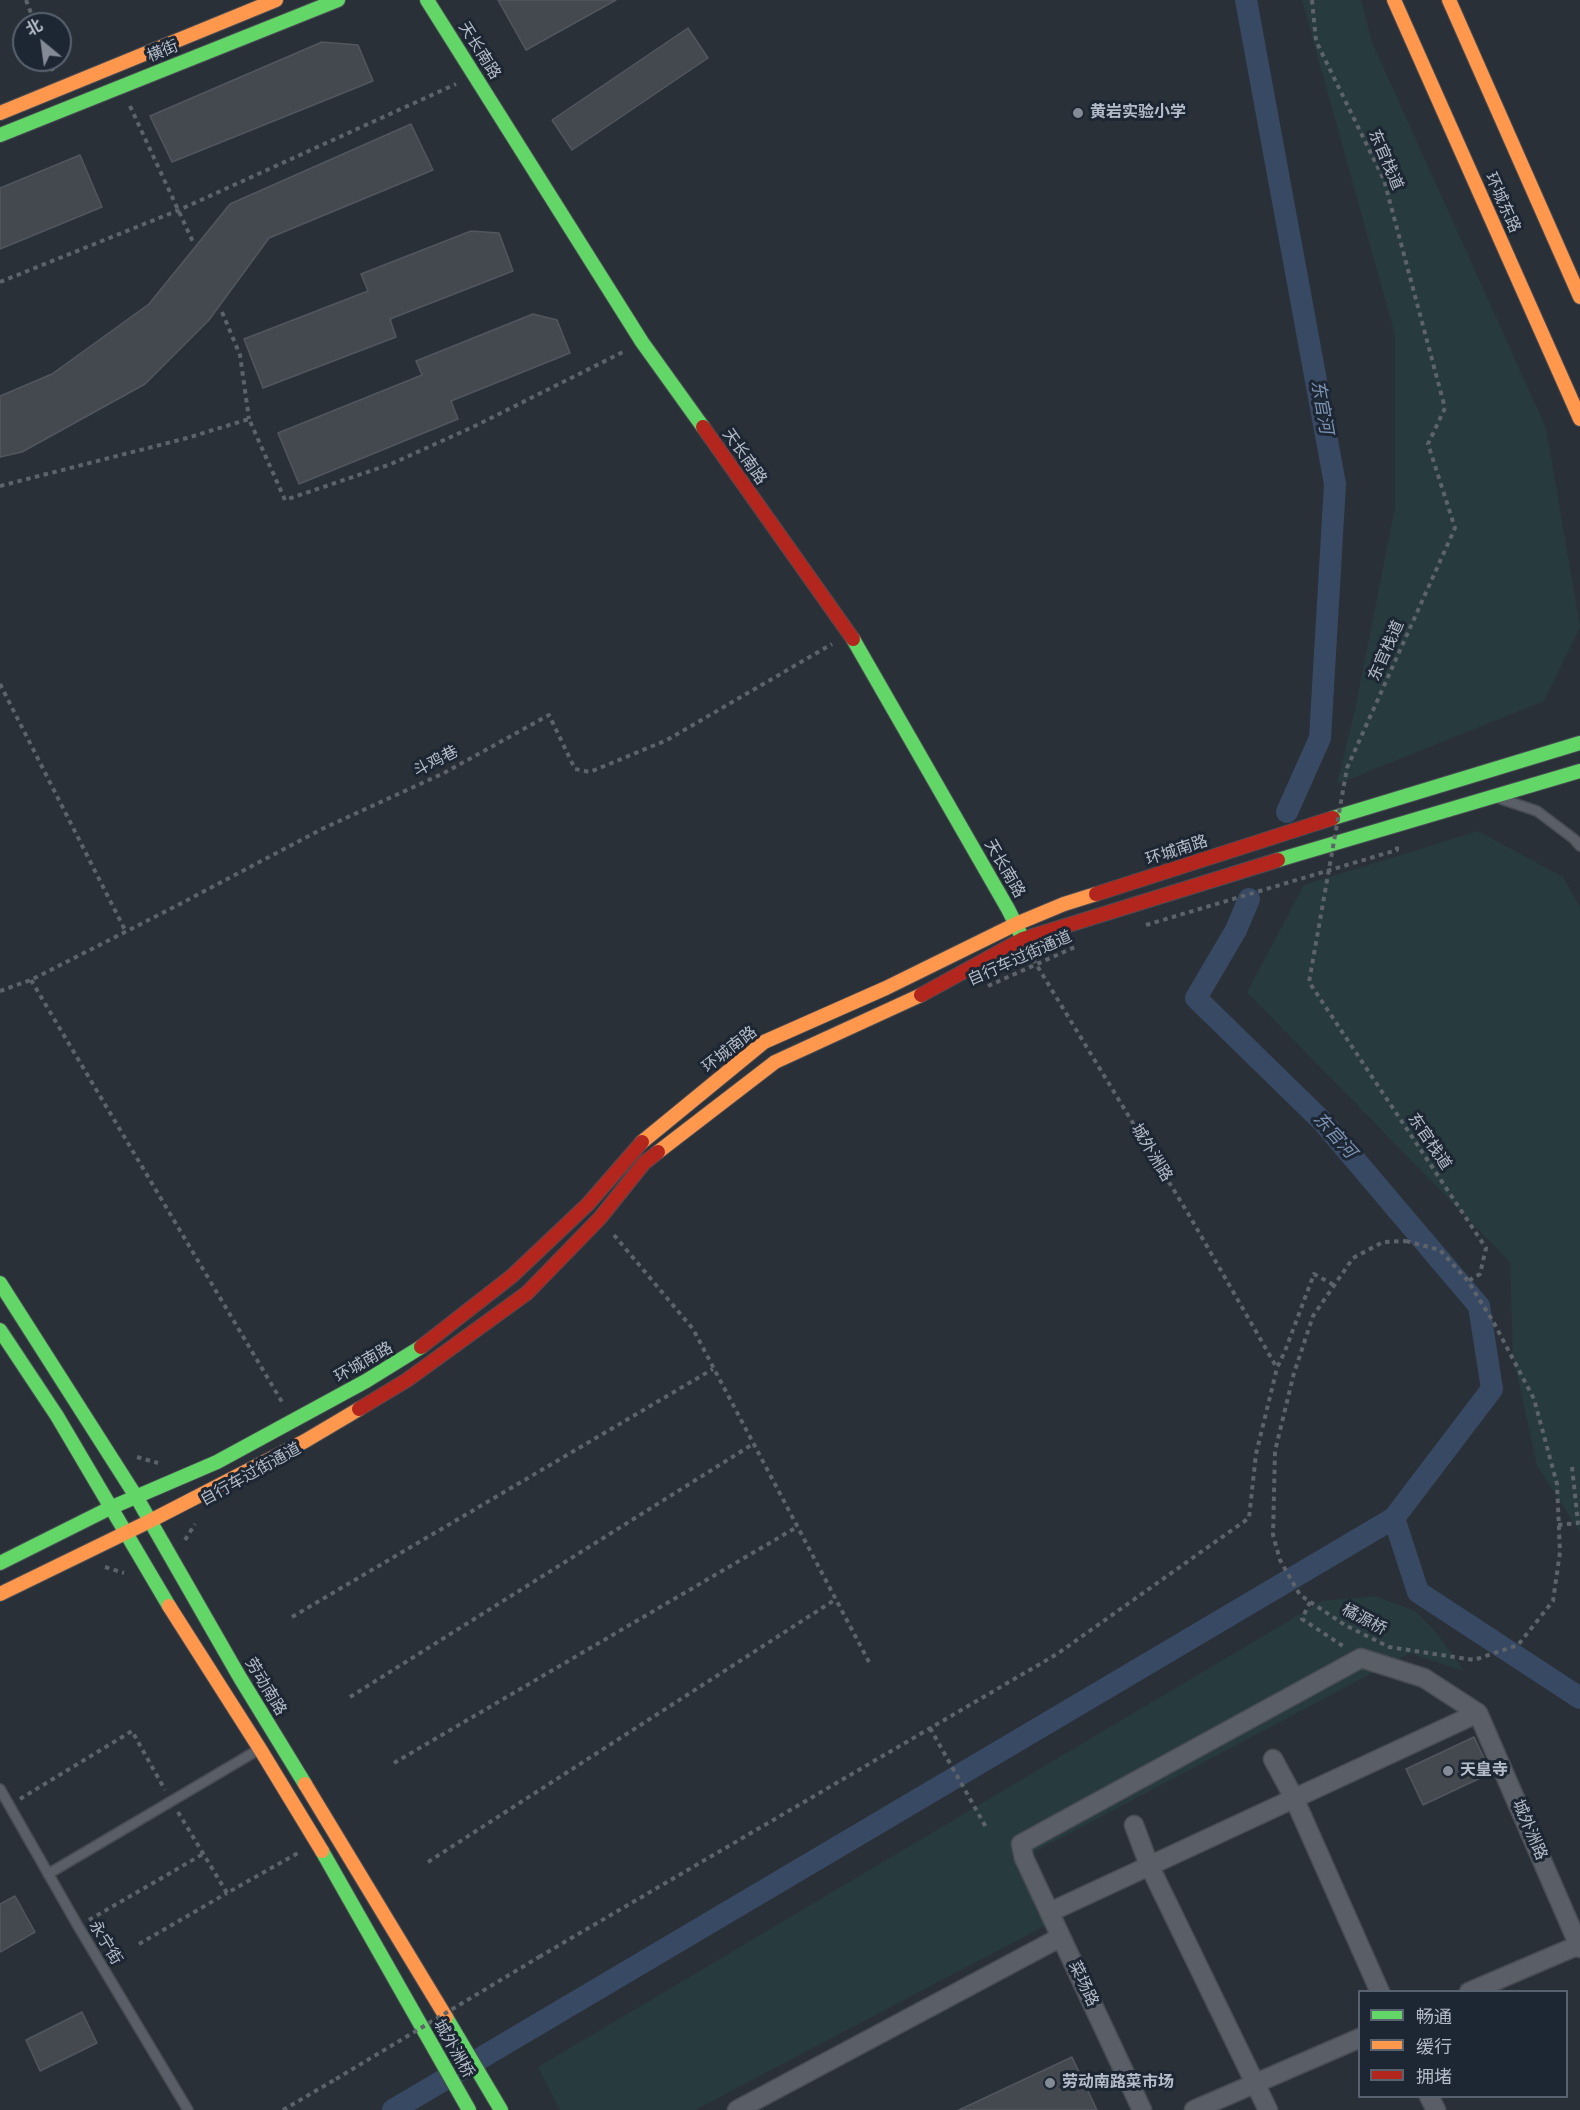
<!DOCTYPE html>
<meta charset="utf-8">
<style>
body{margin:0}
#map{position:relative;width:1580px;height:2110px;overflow:hidden;background:#2a3038;font-family:"DejaVu Sans","Noto Sans SC",sans-serif}
canvas{display:block}
.legend{position:absolute;left:1358px;top:1990px;width:210px;height:108px;box-sizing:border-box;background:#1d2633;border:2px solid #59626f;margin:0;padding:8px 10px;list-style:none;font-size:18px;color:#b4bcc9}
.legend li{display:flex;align-items:center;gap:12px;height:30px}
.legend b{width:30px;border:2px solid #59626f}
.north{position:absolute;left:12px;top:12px;width:60px;height:60px;box-sizing:border-box;background:#1d2633;border:2px solid #59626f;border-radius:50%;rotate:331deg;font-size:16px;font-weight:700;line-height:24px;text-align:center;color:#b4bcc9}
.north::after{content:'';display:block;margin:auto;width:21px;height:27px;background:#848b96;clip-path:polygon(50% 0,100% 100%,50% 72%,0 100%)}
</style>
<div id="map">
<canvas width="1580" height="2110"></canvas>
<ul class="legend">
<li><b style="height:8px;background:#63d668"></b>畅通</li>
<li><b style="height:8px;background:#ff974d"></b>缓行</li>
<li><b style="height:8px;background:#b3261e"></b>拥堵</li>
</ul>
<div class="north">北</div>
</div>
<script>
const g = document.querySelector('canvas').getContext('2d');
g.lineJoin = 'round';
function fillPath(path, color) { g.fillStyle = color; g.fill(path, 'evenodd'); }
const poly = rows => new Path2D(rows.map(r => 'M' + r).join(''));
function stroke(path, color, width, dash) { g.strokeStyle = color; g.lineWidth = width; g.lineCap = dash ? 'butt' : 'round'; g.setLineDash(dash || []); g.stroke(path); }
function drawText(font, color, halo, rows, align = 'center') {
  g.font = font + ' "DejaVu Sans","Noto Sans SC",sans-serif'; g.lineWidth = 6; g.setLineDash([]); g.textBaseline = 'middle'; g.strokeStyle = halo; g.fillStyle = color; for (const [text, x, y, turn = 0] of rows) {
    g.save(); g.translate(x, y); g.rotate((+turn || 0) * Math.PI / 180); g.textAlign = isNaN(turn) ? turn : align; if (halo) g.strokeText(text, 0, 0); g.fillText(text, 0, 0); g.restore();
  }
}
fillPath(poly([
 [1302,0,1361,0,1372,42,1546,428,1580,627,1544,701,1337,784,1355,709,1395,507,1395,335],
 [1478,831,1563,877,1580,907,1580,1532,1537,1466,1513,1356,1510,1262,1247,992,1304,885],
 [1375,1596,1415,1611,1436,1632,1464,1671,1410,1653,1025,1857,1054,1921,695,2110,560,2110,538,2067,1322,1601]
]), '#273a3e');
stroke(poly([
 [1246,0,1335,484,1320,738,1287,812],
 [1394,1518,1418,1592,1580,1698],
 [393,2110,1394,1518,1492,1389,1479,1306,1323,1122,1196,998,1236,930,1249,899]
]), '#384963', 22);
const building = poly([
 [498,0,616,0,526,50,498,0],
 [688,28,708,58,572,150,552,120,688,28],
 [322,42,358,45,373,81,172,162,150,116,322,42],
 [411,124,433,170,269,238,209,320,145,384,22,452,0,457,0,396,52,374,149,304,230,204,411,124],
 [80,155,102,207,0,249,0,188,80,155],
 [471,231,499,233,513,271,390,319,396,337,263,388,244,339,368,291,361,274,471,231],
 [533,314,557,320,570,353,451,401,458,419,299,484,278,433,422,375,416,361,533,314],
 [1474,1737,1491,1773,1423,1805,1406,1769,1474,1737],
 [15,1896,35,1932,0,1952,0,1904,15,1896],
 [82,2012,97,2043,40,2071,26,2040,82,2012],
 [1072,2057,1097,2110,959,2110,1072,2057]
]);
fillPath(building, '#444950');
stroke(building, '#52575f', 1.5);
const lane = poly([
 [1501,799,1537,811,1574,839,1580,846],
 [0,1789,78,1926,188,2110],
 [48,1874,258,1750]
]);
const street = poly([
 [1478,1713,1580,1948],
 [1273,1759,1294,1798,1380,1992],
 [1134,1825,1149,1865,1268,2110],
 [1050,1912,1478,1713],
 [1469,1992,1579,1945],
 [1429,2096,1436,2110],
 [737,2110,1061,1937],
 [1142,2110,1061,1937,1024,1858,1021,1844,1361,1658,1424,1678,1478,1713],
 [1194,2110,1360,2038]
]);
const fast = poly([
 [427,0,642,342,703,427],
 [0,135,338,0],
 [853,639,1008,909,1022,937],
 [1333,818,1580,743],
 [1278,860,1580,771],
 [0,1283,137,1498,239,1676,305,1784],
 [0,1330,57,1416,169,1606],
 [0,1563,110,1508,217,1462,366,1381,421,1347],
 [322,1851,469,2110],
 [446,2017,501,2110]
]);
const slow = poly([
 [1394,0,1580,419],
 [1449,0,1580,297],
 [0,113,276,0],
 [642,1142,764,1042,886,988,1016,924,1064,904,1096,894],
 [658,1152,775,1062,921,995],
 [0,1594,150,1521,305,1441,359,1409],
 [169,1606,260,1749,322,1851],
 [305,1784,446,2017]
]);
const jam = poly([
 [703,427,853,639],
 [1096,894,1333,818],
 [921,995,1023,939,1278,860],
 [421,1347,512,1276,588,1204,642,1142],
 [359,1409,407,1380,527,1293,600,1218,644,1163,658,1152]
]);
stroke(lane, '#484c53', 12);
stroke(street, '#484c53', 21);
stroke(fast, '#484c53', 16);
stroke(slow, '#484c53', 16);
stroke(jam, '#484c53', 16);
stroke(poly([
 [26,0,35,24],
 [49,60,53,71],
 [130,106,193,242],
 [0,282,179,210,456,84],
 [222,312,240,355,249,419],
 [0,486,187,438,249,419,285,500,391,464,475,426,623,352],
 [0,684,126,932],
 [1146,925,1397,850,1397,846],
 [1033,959,1189,1215,1277,1368],
 [31,980,282,1402],
 [988,986,1075,947],
 [0,991,31,980,178,905,322,829,444,773,549,715,575,769,590,772,667,740,832,644],
 [614,1235,693,1329,869,1662],
 [1406,1241,1440,1250,1468,1281,1494,1323,1534,1399,1557,1484,1560,1552,1553,1601,1518,1645,1474,1660,1389,1647,1345,1625,1300,1595,1280,1560,1273,1535,1275,1451,1294,1373,1313,1316,1353,1258,1383,1242,1406,1241],
 [137,1457,158,1463],
 [1558,1525,1578,1523,1572,1467],
 [185,1540,195,1524],
 [105,1567,124,1573],
 [1310,1602,1302,1619,1343,1646],
 [292,1617,713,1369],
 [350,1697,753,1444],
 [930,1728,987,1829],
 [394,1763,797,1527],
 [20,1799,132,1731,165,1790],
 [178,1812,227,1893,298,1853],
 [428,1862,836,1599],
 [89,1920,203,1854],
 [139,1944,227,1893],
 [539,1957,1057,1654,1249,1518,1256,1454,1277,1368,1285,1351,1314,1274,1334,1285],
 [283,2110,336,2079]
]), '#5d636a', 4, [4.5, 4.5]);
stroke(lane, '#5a5e66', 9);
stroke(street, '#5a5e66', 18);
stroke(fast, '#63d668', 14);
stroke(slow, '#ff974d', 14);
stroke(jam, '#b3261e', 14);
stroke(poly([
 [1312,0,1316,41,1384,180,1445,408,1428,444,1455,528,1347,768,1309,982,1486,1248,1480,1274,1468,1281],
 [336,2079,539,1957]
]), '#5d636a', 4, [4.5, 4.5]);
for (const [x, y, r, color] of [
 [1078,113,6,"#848b96"],
 [1448,1771,6,"#848b96"],
 [1050,2083,6,"#848b96"]
]) { const dot = new Path2D(); dot.arc(x, y, r, 0, 2 * Math.PI); g.fillStyle = color; g.fill(dot); stroke(dot, '#1d2633', 2); }
drawText('16px', '#b4bcc9', '#1d2633', [
 ["天长南路",479,51,58],
 ["横街",163,52,-22],
 ["东官栈道",1385,160,67],
 ["环城东路",1502,203,66],
 ["天长南路",744,457,55],
 ["东官栈道",1387,651,-66],
 ["斗鸡巷",436,762,-27],
 ["环城南路",1177,851,-18],
 ["天长南路",1004,869,60],
 ["自行车过街通道",1020,959,-24],
 ["环城南路",730,1050,-38],
 ["东官栈道",1429,1142,56],
 ["城外洲路",1151,1153,59],
 ["环城南路",364,1363,-30],
 ["自行车过街通道",251,1475,-29],
 ["橘源桥",1364,1620,28],
 ["劳动南路",265,1687,59],
 ["城外洲路",1529,1830,67],
 ["永宁街",105,1943,59],
 ["菜场路",1083,1984,65],
 ["城外洲桥",453,2049,60]
]);
drawText('bold 16px', '#b4bcc9', '#1d2633', [
 ["黄岩实验小学",1090,113],
 ["天皇寺",1460,1771],
 ["劳动南路菜市场",1062,2083]
], 'left');
drawText('italic 18px', '#7c92b1', '#1d2633', [
 ["东官河",1321,407,80],
 ["东官河",1334,1136,48]
]);
</script>
